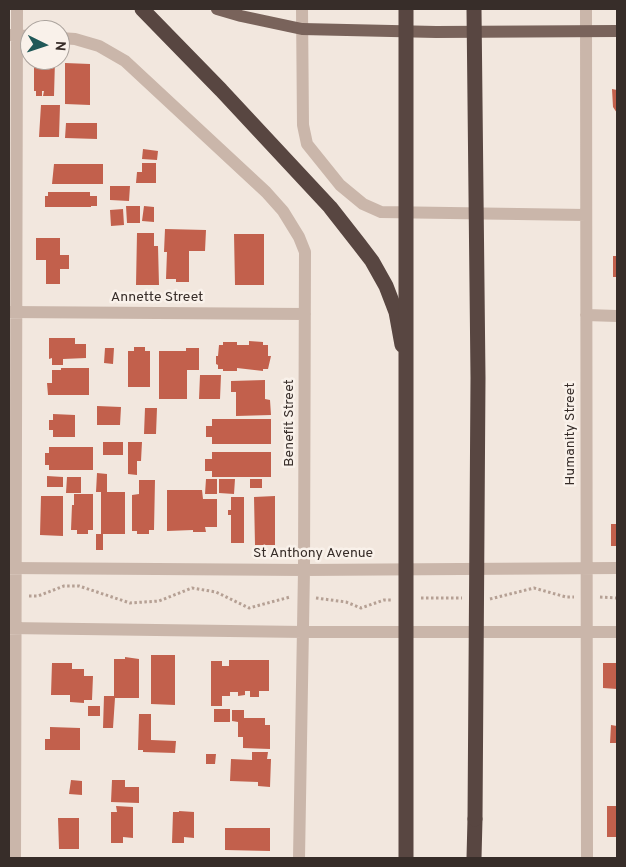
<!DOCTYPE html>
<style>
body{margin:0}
#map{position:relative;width:626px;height:867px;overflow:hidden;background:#f2e7de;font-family:Overpass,sans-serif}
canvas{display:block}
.frame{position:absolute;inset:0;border:10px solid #372d29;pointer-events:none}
.north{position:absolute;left:20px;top:20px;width:50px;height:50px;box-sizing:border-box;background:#f9f1ea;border:1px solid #aba39d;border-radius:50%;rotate:94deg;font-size:14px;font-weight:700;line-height:20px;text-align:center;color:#372d29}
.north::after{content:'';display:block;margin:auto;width:18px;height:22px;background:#205858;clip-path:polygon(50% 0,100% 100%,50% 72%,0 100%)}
</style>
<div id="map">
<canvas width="626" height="867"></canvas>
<div class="frame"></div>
<div class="north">N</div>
</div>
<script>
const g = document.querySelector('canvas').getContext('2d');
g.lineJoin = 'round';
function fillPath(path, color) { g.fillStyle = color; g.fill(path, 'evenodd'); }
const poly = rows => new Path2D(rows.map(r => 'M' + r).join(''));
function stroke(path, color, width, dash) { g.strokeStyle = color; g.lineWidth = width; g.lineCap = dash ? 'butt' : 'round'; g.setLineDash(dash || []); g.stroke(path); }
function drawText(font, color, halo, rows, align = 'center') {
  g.font = font + ' Overpass,sans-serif'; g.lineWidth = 5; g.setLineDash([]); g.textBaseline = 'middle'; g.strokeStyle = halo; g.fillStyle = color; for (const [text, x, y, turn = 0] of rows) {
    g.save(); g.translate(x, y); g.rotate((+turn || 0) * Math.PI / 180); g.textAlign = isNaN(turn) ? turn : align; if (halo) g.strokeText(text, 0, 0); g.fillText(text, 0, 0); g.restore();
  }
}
fillPath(poly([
 [34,60,55,60,54,96,43,96,44,91,42,91,42,96,36,96,36,91,34,91],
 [65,63,90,64,90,105,65,104],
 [612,89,617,90,617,113,613,107],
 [41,105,60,105,59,137,39,137],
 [66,123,97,123,97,139,65,138],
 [143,149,158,151,157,160,142,159],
 [142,163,156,163,156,183,136,183,137,172,142,172],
 [54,164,103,164,103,184,52,184],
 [110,186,130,186,129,201,110,200],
 [48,192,90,192,90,196,97,196,97,206,91,206,91,207,45,207,45,196,48,196],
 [126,206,140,206,140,223,127,223],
 [144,206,154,207,154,222,142,221],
 [123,209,124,225,111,226,110,210],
 [165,229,206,230,205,251,189,251,189,282,176,282,176,279,166,279,167,252,164,252],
 [137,233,154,233,154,246,158,246,159,285,136,285],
 [234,234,264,234,264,285,235,285],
 [36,238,60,238,60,255,69,255,69,269,60,269,60,284,46,284,46,260,36,260],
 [613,256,617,256,617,277,613,277],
 [49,338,75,338,75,344,86,344,86,358,63,359,63,365,52,365,52,358,49,359],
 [249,341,263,342,263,345,268,345,268,356,271,356,268,369,263,369,263,371,237,368,237,371,223,371,223,369,218,369,218,365,216,364,216,356,218,356,219,345,223,345,223,342,237,342,237,345,249,345],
 [134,347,145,347,145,351,150,351,150,387,128,387,128,351,134,351],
 [105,348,114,348,113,364,104,363],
 [186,348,199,348,199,370,187,370,187,399,159,399,159,351,186,351],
 [61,368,89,368,89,395,48,395,47,383,52,383,52,370,61,370],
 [200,375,221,375,220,399,199,399],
 [265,380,265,399,270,400,271,415,236,416,236,392,231,392,231,381],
 [97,406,121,407,120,425,97,425],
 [145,408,157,408,156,434,144,434],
 [53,414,75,415,75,437,53,437,53,430,49,430,49,420,53,420],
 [212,419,271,419,271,444,212,444,212,437,206,437,206,426,212,426],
 [103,442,123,442,123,455,103,455],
 [128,442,142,442,141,461,137,461,137,475,128,474],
 [49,447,93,447,93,470,49,470,49,465,45,465,45,453,49,453],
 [212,452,271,452,271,477,212,477,212,471,205,471,205,459,212,459],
 [97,473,107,474,107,492,125,492,125,534,101,534,101,492,96,492],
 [47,476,63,477,63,487,47,487],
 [67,477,81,477,81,493,66,493],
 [206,479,217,479,217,494,205,494],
 [219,479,235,479,234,494,219,493],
 [250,479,262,479,262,488,250,488],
 [139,480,155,480,154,530,149,530,149,534,137,534,137,531,132,531,132,495,139,494],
 [167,490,202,490,203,499,217,499,217,527,205,527,206,532,193,532,193,530,167,531],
 [74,494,93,494,93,530,88,530,88,534,77,534,77,530,71,530,72,505,74,505],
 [41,496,63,496,63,536,40,535],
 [275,496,275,545,255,545,254,497],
 [231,497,244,497,244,543,231,543,231,515,228,515,228,510,231,510],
 [611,524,617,524,617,546,611,546],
 [96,534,103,534,103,550,96,550],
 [151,655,175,655,175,705,151,704],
 [125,657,139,659,139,698,115,698,113,728,103,728,104,696,114,696,114,659,125,659],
 [229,660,269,660,269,691,259,691,259,697,250,697,250,691,245,691,245,695,238,696,238,692,230,692,230,696,222,696,222,706,211,706,211,661,222,661,222,666,229,666],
 [52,663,72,663,72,669,84,669,84,676,93,676,92,700,84,700,84,703,70,702,70,695,51,695],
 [603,663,617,663,617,689,603,688],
 [88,706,100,706,100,716,88,716],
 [214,709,230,709,230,722,214,722],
 [232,710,244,710,244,718,265,718,265,725,270,725,270,749,243,748,243,737,238,737,238,722,232,721],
 [139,714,151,714,151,740,176,741,175,753,143,752,143,750,138,750],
 [611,725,617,726,617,743,610,743],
 [50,727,80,728,80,750,45,750,45,739,50,739],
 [252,752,268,752,267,759,271,759,270,787,258,786,258,782,230,781,231,759,252,760],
 [206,754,216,754,215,764,206,764],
 [71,780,82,781,82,795,69,794],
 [112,780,125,780,125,787,139,787,139,803,111,802],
 [116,806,133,807,133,838,123,837,123,843,111,843,111,812,117,812],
 [607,806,617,806,617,837,607,837],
 [179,811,194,812,194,838,184,837,184,843,172,843,173,812,179,812],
 [58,818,79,818,79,849,59,849],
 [225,828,270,828,270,851,225,850]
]), '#c2604c');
stroke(poly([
 [29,596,38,596,64,586,79,586,130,603,159,601,192,588,216,592,249,608,290,597],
 [600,597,617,598],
 [316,598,346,602,361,608,384,600,392,600],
 [421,598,462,598],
 [490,599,534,588,566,597,574,597]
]), '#b5a094', 3, [2.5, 2.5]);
stroke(poly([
 [302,9,303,125,307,144,340,185,363,204,381,212,586,215],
 [586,9,587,858],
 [9,35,30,36],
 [60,38,75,39,99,46,125,61,266,192,283,211,299,237,305,252,304,570,299,858],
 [9,312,305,314],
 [586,315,617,316],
 [9,568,304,570,617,568],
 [9,628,303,632,617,632],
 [15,858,17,9]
]), '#cab6aa', 12);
stroke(poly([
 [217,9,241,16,302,29,436,32,617,31]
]), '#79635b', 12);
stroke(poly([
 [142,9,221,90,330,207,359,244,372,261,386,286,396,312,402,345],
 [474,858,475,819]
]), '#584641', 15);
stroke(poly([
 [406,9,406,858],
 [474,9,478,378,475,819]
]), '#584641', 15);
drawText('14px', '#372d29', '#f9f1ea', [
 ["Annette Street",157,298],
 ["Benefit Street",290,423,-90],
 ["Humanity Street",571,434,-90],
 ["St Anthony Avenue",313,554]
]);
</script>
